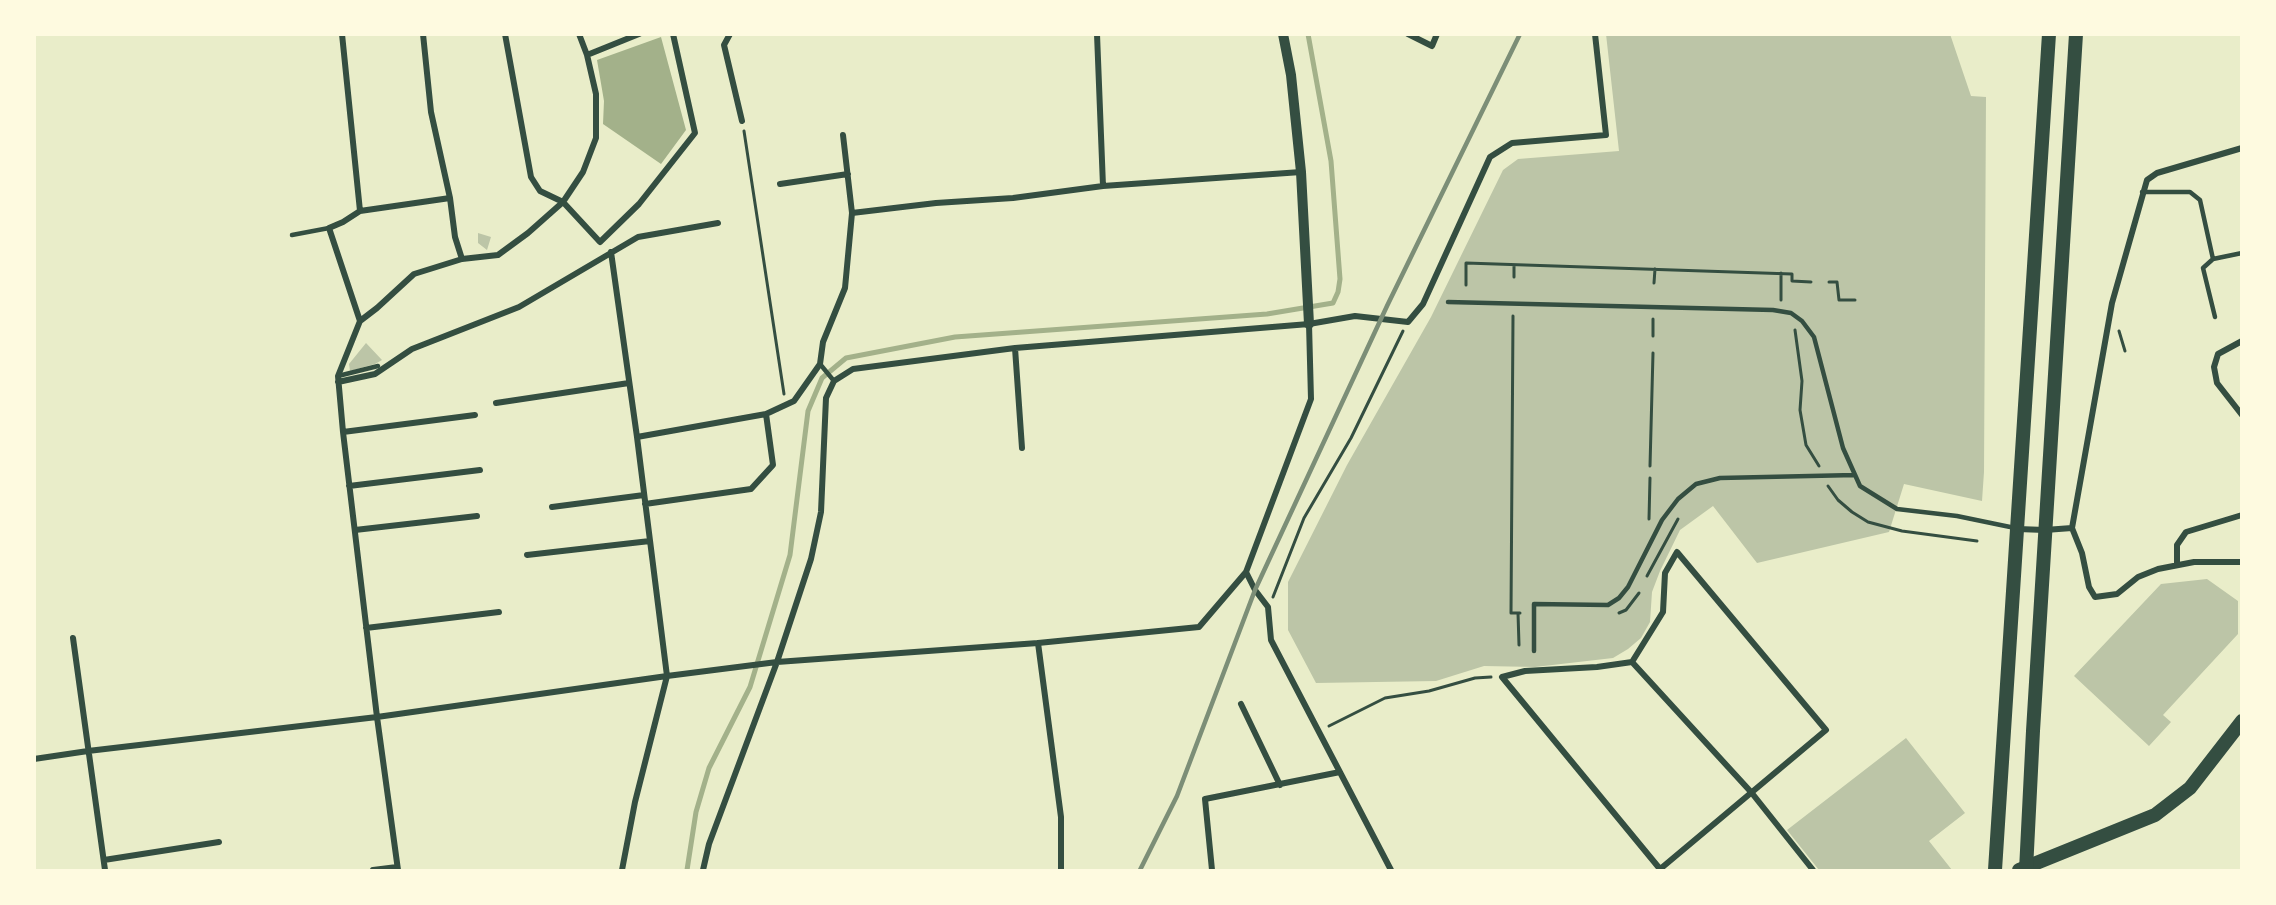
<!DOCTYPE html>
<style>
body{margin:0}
#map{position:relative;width:2276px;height:905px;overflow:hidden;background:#e9edc9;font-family:Manrope,sans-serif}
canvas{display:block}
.frame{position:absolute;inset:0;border:36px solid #fefae0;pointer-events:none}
</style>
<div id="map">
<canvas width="2276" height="905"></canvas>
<div class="frame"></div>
</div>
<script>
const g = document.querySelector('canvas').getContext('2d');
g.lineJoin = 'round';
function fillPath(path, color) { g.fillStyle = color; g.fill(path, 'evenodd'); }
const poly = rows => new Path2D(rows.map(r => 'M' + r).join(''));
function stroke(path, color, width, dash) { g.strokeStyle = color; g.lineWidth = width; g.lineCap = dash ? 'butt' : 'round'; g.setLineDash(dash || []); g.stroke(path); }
fillPath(poly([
 [661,37,686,130,661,164,603,124,604,101,597,60]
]), '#a3b18a');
stroke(poly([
 [687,870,696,812,709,768,750,687,790,555,808,411,822,378,846,358,955,337,1267,314,1333,303,1338,292,1340,279,1331,161,1308,34]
]), '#a3b18a', 5);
fillPath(poly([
 [1606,34,1950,34,1971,96,1986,97,1984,472,1982,501,1904,484,1889,532,1757,563,1713,506,1680,530,1660,571,1652,592,1650,622,1641,638,1628,649,1613,658,1535,667,1484,666,1436,681,1316,683,1288,630,1288,582,1347,465,1431,317,1503,170,1518,159,1619,151],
 [478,233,491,237,487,250,478,243],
 [366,343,382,360,375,364,350,371,349,364],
 [2207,579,2238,601,2238,634,2163,715,2171,722,2149,746,2074,676,2161,584],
 [1906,738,1965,813,1929,841,1952,870,1819,870,1787,830]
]), '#bcc5a7');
stroke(poly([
 [744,131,784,394],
 [1514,277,1514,265],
 [1829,282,1837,282,1839,300,1855,300],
 [1654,283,1655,269],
 [1466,285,1466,263,1792,274,1792,281,1811,282],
 [1781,300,1781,273],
 [1513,316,1511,613,1518,613],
 [1795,330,1802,381,1800,410,1806,445,1819,466],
 [2119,331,2125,351],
 [1653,336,1653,319],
 [1650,466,1653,353],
 [1828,486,1838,500,1852,512,1868,522,1902,531,1977,541],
 [1649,519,1650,478],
 [1647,576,1678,519],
 [1273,597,1304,518,1351,438,1403,331],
 [1619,613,1626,610,1639,593],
 [1519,645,1518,613,1520,613],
 [1329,726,1385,698,1429,691,1475,678,1491,677]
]), '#344e41', 3);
stroke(poly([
 [2142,192,2190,192,2200,200,2213,259],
 [292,235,329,228],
 [1448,302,1773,310,1791,313,1802,321,1814,337,1843,448,1860,486,1897,509,1957,516,2015,528],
 [2215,317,2203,268,2213,259,2242,253],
 [820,364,834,381],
 [338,376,378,366],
 [1534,651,1534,604,1608,605,1619,598,1628,587,1662,520,1678,499,1696,484,1720,478,1855,475]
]), '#344e41', 4.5);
stroke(poly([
 [342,34,360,211,343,222,329,228,360,321],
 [423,34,431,112,450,198,455,237,462,259],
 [505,34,531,177,540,191,563,202,600,242,639,204,695,133,673,34],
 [730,34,724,45,742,121],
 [1097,34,1103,186],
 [1408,34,1432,46,1437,34],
 [587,55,639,34],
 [2242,148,2157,173,2147,180,2112,303,2072,528,2082,553,2089,587,2095,597,2117,594,2138,577,2158,569,2194,562,2242,562],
 [780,184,848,174],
 [360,211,450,198],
 [852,213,936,203,1013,198,1103,186,1301,172],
 [611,252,637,437,667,676,635,802,622,870],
 [2242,341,2218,354,2214,367,2217,383,2242,415],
 [1015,348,1022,448],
 [338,382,375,374,412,349,519,307,638,237,718,223],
 [496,403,629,383],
 [343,432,475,415],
 [637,437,766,414,794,401,820,364,823,342,845,288,852,213,843,135],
 [349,486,480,470],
 [645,504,751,489,773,465,766,414],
 [552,507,644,495],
 [2018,529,2045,530,2072,528],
 [355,530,477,516],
 [527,555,650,541],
 [2177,565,2177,545,2186,532,2242,515],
 [1246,572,1255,590,1268,607,1271,640,1391,870],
 [366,628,499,612],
 [73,638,105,870],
 [1038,643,1061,817,1061,870],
 [1632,662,1663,612,1665,573,1677,552,1826,730,1659,870],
 [1241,704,1280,785],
 [34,759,88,751,377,717,667,676,777,662,1038,643,1199,627,1246,572,1311,399,1309,324],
 [104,860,219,842],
 [1660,869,1502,677,1525,671,1597,667,1632,662,1751,792,1813,870],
 [373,870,397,867],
 [398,870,377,717,343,432,338,376,360,321,377,308,414,274,462,259,498,255,528,233,563,202,583,172,596,138,596,94,587,55,579,34],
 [703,870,709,844,777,662,811,559,821,512,826,398,834,381,853,369,1015,348,1309,324,1355,316,1408,322,1423,304,1490,157,1512,143,1606,135,1595,34],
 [1212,870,1205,799,1340,772]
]), '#344e41', 6);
stroke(poly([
 [1283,34,1291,75,1301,172,1309,324]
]), '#344e41', 10);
stroke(poly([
 [2019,870,2155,815,2190,788,2242,721]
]), '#344e41', 14);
stroke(poly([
 [1995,870,2049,34],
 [2026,870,2033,731,2076,34]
]), '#344e41', 14);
stroke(poly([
 [1140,870,1177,796,1255,590,1387,306,1520,34]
]), '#7c8e77', 4.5);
</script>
